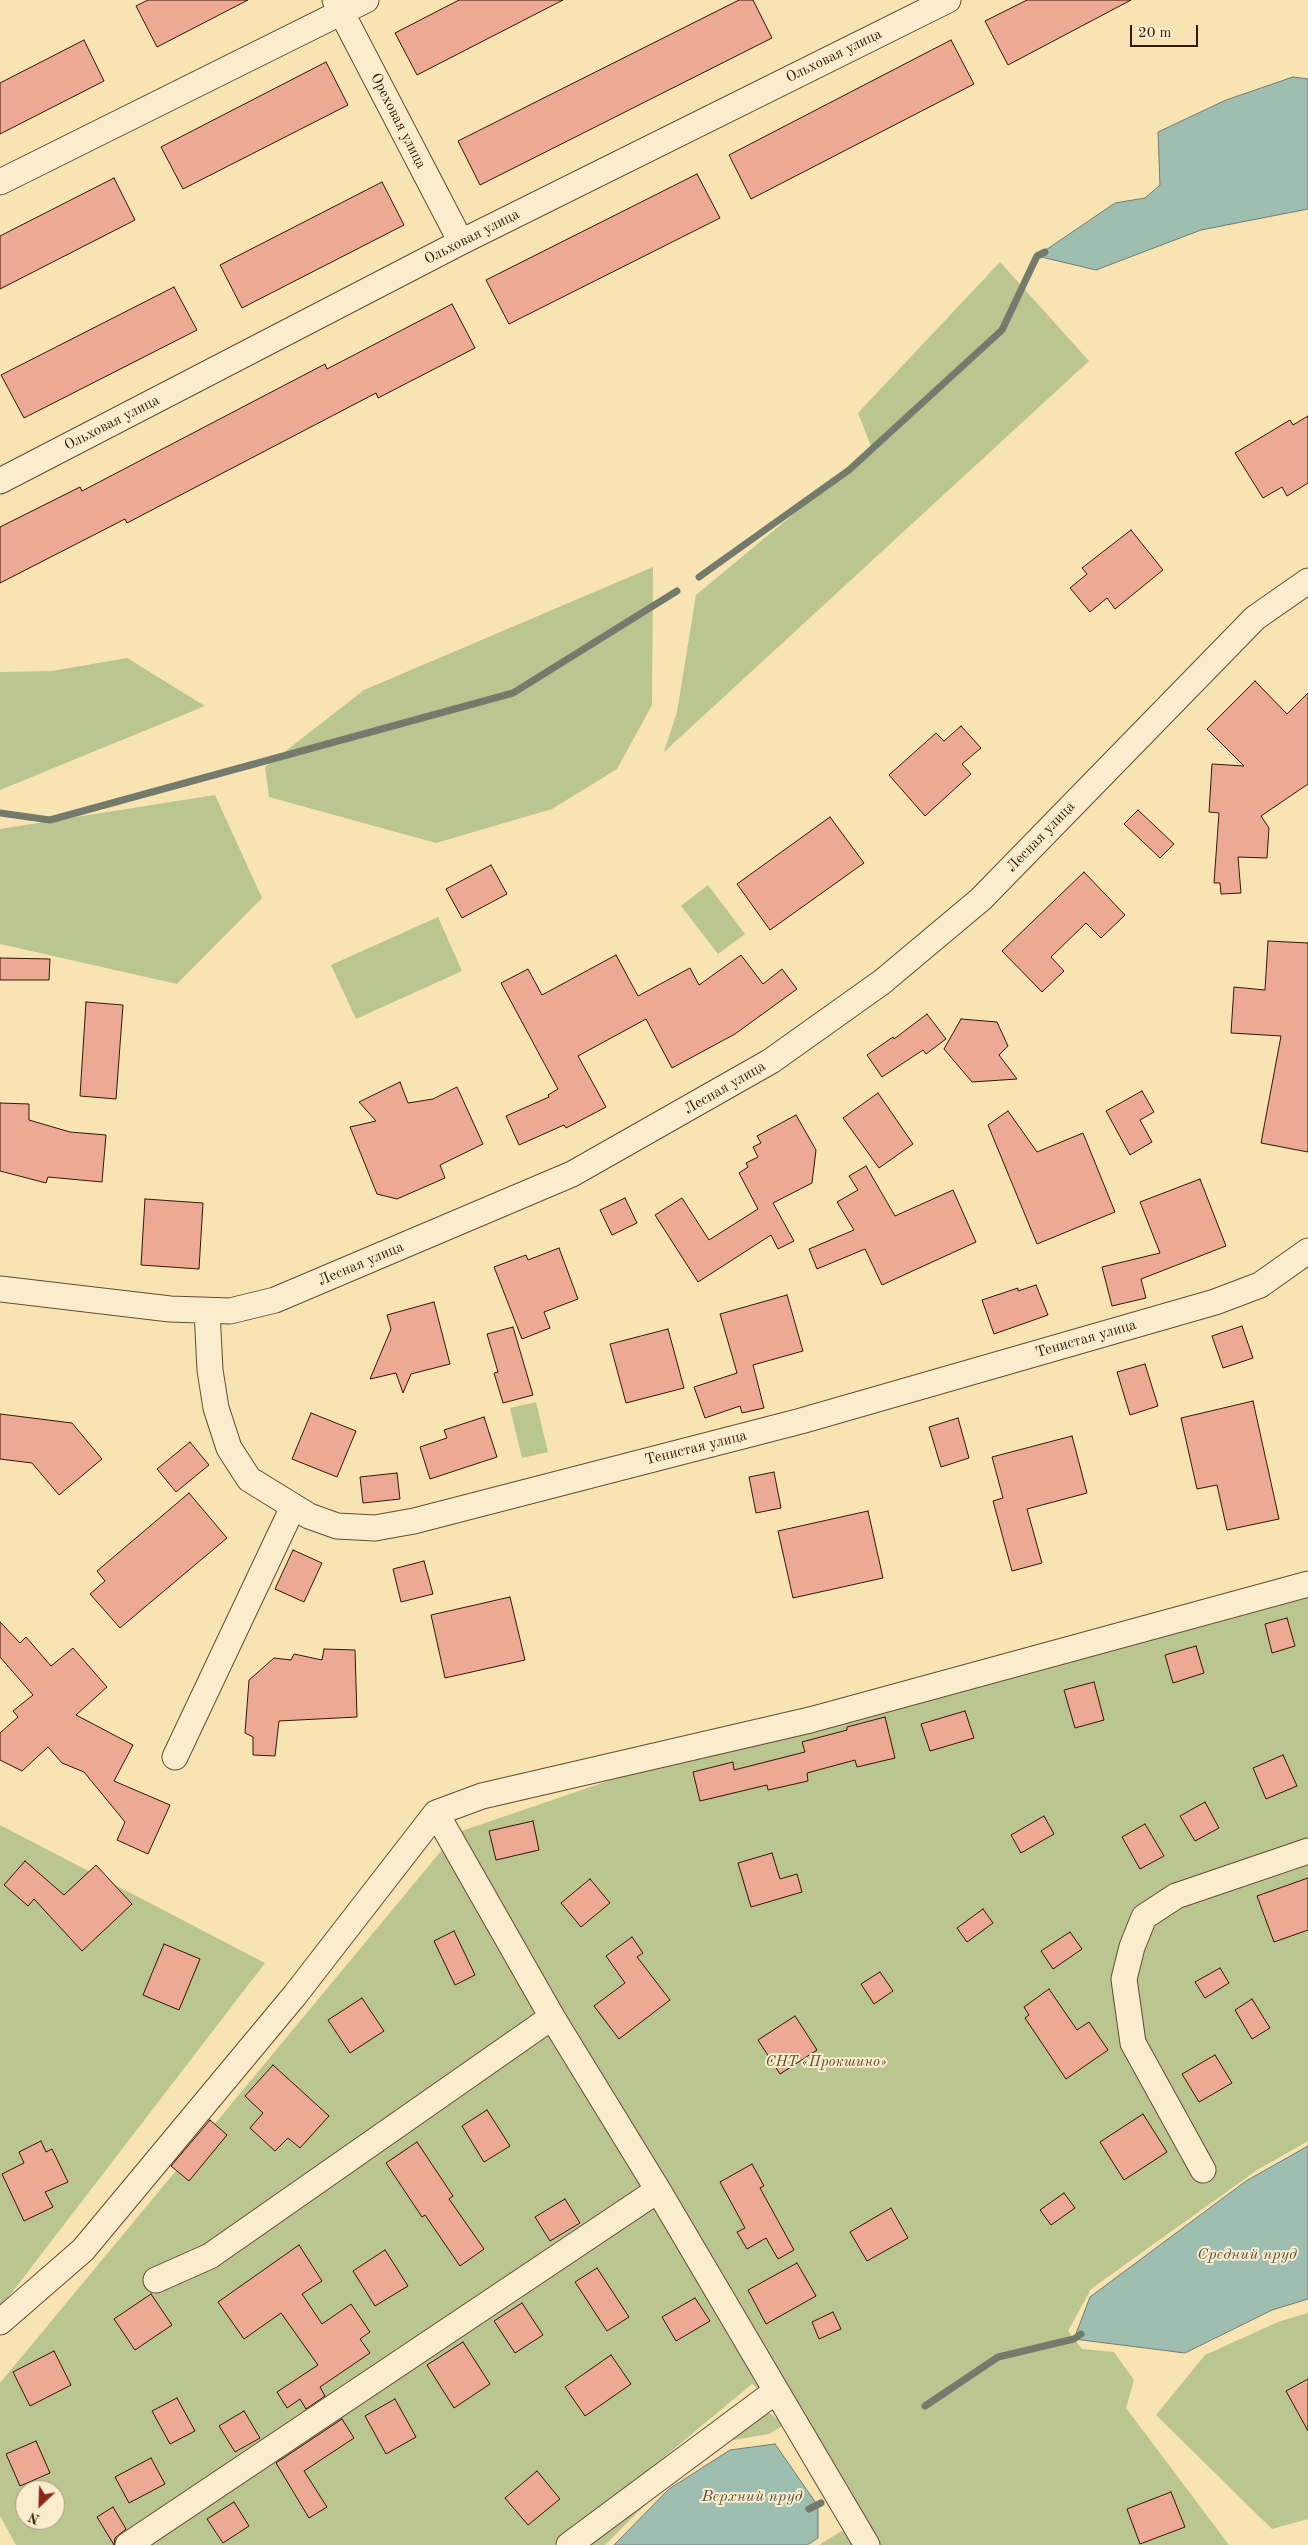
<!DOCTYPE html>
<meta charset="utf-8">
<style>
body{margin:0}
#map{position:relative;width:1308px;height:2545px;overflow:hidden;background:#f8e4b3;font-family:"Old Standard TT",serif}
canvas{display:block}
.north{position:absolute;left:15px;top:2480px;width:50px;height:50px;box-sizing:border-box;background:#faedce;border:1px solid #ab977e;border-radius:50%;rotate:204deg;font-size:14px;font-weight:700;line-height:20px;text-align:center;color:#351607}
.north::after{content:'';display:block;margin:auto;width:18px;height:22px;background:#8f2418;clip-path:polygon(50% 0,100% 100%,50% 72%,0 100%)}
.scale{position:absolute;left:1130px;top:25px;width:68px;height:22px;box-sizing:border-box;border:2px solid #351607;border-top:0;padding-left:6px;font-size:15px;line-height:18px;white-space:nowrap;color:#351607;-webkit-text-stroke:4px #faedce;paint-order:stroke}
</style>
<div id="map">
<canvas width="1308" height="2545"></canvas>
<div class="north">N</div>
<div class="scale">20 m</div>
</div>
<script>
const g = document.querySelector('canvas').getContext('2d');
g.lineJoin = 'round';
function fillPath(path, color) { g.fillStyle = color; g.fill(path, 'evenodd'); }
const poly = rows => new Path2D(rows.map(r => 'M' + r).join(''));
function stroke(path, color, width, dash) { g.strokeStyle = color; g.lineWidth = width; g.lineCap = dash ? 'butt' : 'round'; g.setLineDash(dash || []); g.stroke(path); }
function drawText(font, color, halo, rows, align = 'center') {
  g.font = font + ' "Old Standard TT",serif'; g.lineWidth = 4; g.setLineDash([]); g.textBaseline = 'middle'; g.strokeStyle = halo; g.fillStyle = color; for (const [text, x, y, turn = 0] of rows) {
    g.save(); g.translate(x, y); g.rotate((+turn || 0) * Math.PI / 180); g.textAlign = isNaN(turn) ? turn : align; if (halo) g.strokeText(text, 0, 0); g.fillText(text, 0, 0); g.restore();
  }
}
fillPath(poly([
 [1000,262,1089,361,664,752,677,712,696,595,872,449,858,413],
 [653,567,652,705,617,769,552,809,436,843,269,797,265,767,364,690],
 [127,658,205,706,0,790,0,672,52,671],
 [215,795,262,898,177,984,0,944,0,829],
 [708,885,745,934,718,954,681,906],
 [438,917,462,971,356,1019,331,965],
 [536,1402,548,1452,522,1458,510,1408],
 [1308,1596,1308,2141,1257,2170,1091,2289,1068,2331,1082,2349,1114,2352,1134,2380,1126,2408,1229,2545,819,2545,845,2529,777,2404,752,2384,592,2517,554,2545,16,2545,0,2516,0,2383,456,1833,637,1771],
 [25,2490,55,2490,55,2520,25,2520],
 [0,1825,265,1963,0,2308],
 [1308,2313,1308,2519,1272,2529,1156,2415,1205,2355,1278,2322],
 [759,2404,784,2425,769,2434,727,2441,654,2496,605,2545,579,2545]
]), '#bac58f');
const water = poly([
 [1293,77,1308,79,1308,209,1201,230,1096,270,1037,256,1115,203,1145,198,1160,185,1158,132,1226,100,1293,77],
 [1308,2146,1308,2299,1272,2310,1185,2353,1074,2339,1090,2297,1246,2181,1308,2146],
 [775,2444,818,2506,818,2538,807,2545,614,2545,669,2489,730,2450,775,2444]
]);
fillPath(water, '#9ebeb1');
stroke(water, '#747b6d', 1);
stroke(poly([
 [699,577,849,470,1002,330,1037,256,1045,252],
 [0,813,50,820,513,693,677,591],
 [925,2406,998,2357,1074,2339,1081,2334],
 [809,2509,821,2503]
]), '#747b6d', 7);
const building = poly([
 [148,0,248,0,157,47,136,6,148,0],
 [459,0,563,0,417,75,395,33,459,0],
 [739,0,753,0,772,38,480,185,458,141,739,0],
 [1027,0,1131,0,1008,65,985,21,1027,0],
 [84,40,104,81,0,134,0,83,84,40],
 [951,40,974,84,751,199,729,155,951,40],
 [326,62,348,105,183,189,161,147,326,62],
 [697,174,720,218,509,324,486,280,697,174],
 [114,178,135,220,0,289,0,236,114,178],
 [382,182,404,225,242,308,220,265,382,182],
 [174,287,197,330,24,418,1,375,174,287],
 [452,304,475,348,378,398,376,393,127,523,125,519,0,583,0,527,80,487,82,491,325,364,327,369,452,304],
 [1308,416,1308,483,1287,496,1282,487,1263,498,1235,453,1290,420,1293,425,1308,416],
 [1131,530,1163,570,1115,609,1107,598,1090,612,1070,588,1087,574,1082,568,1131,530],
 [1255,681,1287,714,1308,693,1308,784,1261,816,1269,828,1267,858,1238,857,1241,893,1221,894,1220,883,1214,883,1219,813,1209,812,1212,764,1244,766,1207,729,1255,681],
 [961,726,981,748,962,764,971,774,925,816,889,775,936,733,944,741,961,726],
 [1138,810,1174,844,1160,858,1124,824,1138,810],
 [830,817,864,863,770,930,737,884,830,817],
 [491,865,507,894,462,918,446,889,491,865],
 [1084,872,1125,915,1101,938,1086,923,1051,957,1064,971,1042,992,1002,951,1084,872],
 [1268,941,1308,943,1308,1152,1261,1143,1281,1036,1231,1033,1234,987,1265,990,1268,941],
 [616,955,638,996,690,968,699,985,741,955,763,984,782,969,797,989,735,1034,672,1068,646,1019,578,1056,606,1107,566,1128,564,1125,519,1145,506,1116,549,1097,548,1095,558,1089,501,983,528,969,542,995,616,955],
 [0,958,50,959,49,980,0,980,0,958],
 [86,1002,123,1005,116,1099,80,1096,86,1002],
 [927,1014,946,1039,926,1054,923,1050,882,1077,867,1055,893,1037,894,1039,927,1014],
 [961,1019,997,1022,1008,1046,999,1055,1017,1079,972,1082,944,1049,961,1019],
 [400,1082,408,1103,433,1099,457,1087,483,1144,440,1165,445,1178,397,1199,377,1194,350,1127,376,1121,359,1102,400,1082],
 [1142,1091,1154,1112,1140,1120,1152,1142,1130,1155,1106,1111,1142,1091],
 [878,1093,913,1144,879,1168,843,1118,878,1093],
 [0,1103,29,1104,29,1120,70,1132,106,1135,102,1182,48,1177,46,1183,0,1171,0,1103],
 [1008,1111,1037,1152,1083,1133,1115,1212,1037,1244,988,1125,1008,1111],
 [796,1115,816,1150,812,1183,773,1203,794,1241,778,1249,771,1235,698,1282,655,1215,682,1198,709,1240,758,1209,739,1173,748,1167,746,1163,758,1157,753,1147,761,1143,757,1136,796,1115],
 [866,1166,895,1216,953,1190,976,1242,882,1285,865,1249,817,1269,809,1249,854,1230,837,1202,858,1190,849,1176,866,1166],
 [1200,1179,1226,1246,1141,1279,1146,1298,1112,1306,1102,1267,1160,1253,1140,1202,1200,1179],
 [625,1198,637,1223,612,1235,600,1210,625,1198],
 [145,1199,203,1203,199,1269,141,1265,145,1199],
 [559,1248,578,1299,544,1312,550,1328,522,1339,494,1267,526,1255,528,1260,559,1248],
 [1036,1285,1048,1315,994,1334,982,1300,1018,1288,1018,1291,1036,1285],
 [787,1295,803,1351,753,1365,764,1408,742,1413,740,1406,705,1418,694,1387,737,1373,720,1314,787,1295],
 [434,1302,450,1364,411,1374,403,1393,396,1373,370,1379,391,1329,387,1315,434,1302],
 [1242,1326,1253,1358,1223,1368,1212,1336,1242,1326],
 [513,1327,533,1395,503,1403,494,1373,498,1372,487,1334,513,1327],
 [668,1329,684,1388,626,1403,610,1344,668,1329],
 [1145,1364,1158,1406,1130,1415,1117,1372,1145,1364],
 [1253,1401,1279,1519,1227,1530,1217,1485,1197,1489,1181,1418,1253,1401],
 [311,1413,356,1431,337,1477,292,1459,311,1413],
 [0,1414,72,1423,102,1459,59,1495,32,1463,0,1459,0,1414],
 [484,1417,497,1457,430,1479,420,1447,447,1438,444,1430,484,1417],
 [958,1418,969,1458,941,1467,929,1427,958,1418],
 [1072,1436,1087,1493,1027,1509,1042,1563,1012,1571,993,1501,1003,1498,992,1457,1072,1436],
 [190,1442,209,1465,176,1492,157,1469,190,1442],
 [774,1472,781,1508,756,1513,749,1477,774,1472],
 [397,1473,400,1499,363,1503,360,1477,397,1473],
 [189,1493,227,1538,120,1628,90,1594,105,1581,97,1571,189,1493],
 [868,1511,883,1578,793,1598,778,1531,868,1511],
 [293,1550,322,1563,304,1602,275,1589,293,1550],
 [424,1561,433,1594,401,1602,393,1569,424,1561],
 [510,1597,525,1660,445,1678,431,1615,510,1597],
 [1287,1618,1295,1646,1272,1653,1265,1624,1287,1618],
 [0,1622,20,1643,26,1637,51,1666,73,1648,107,1687,76,1715,133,1745,114,1781,170,1805,148,1854,117,1840,125,1822,84,1772,62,1763,48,1747,22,1771,0,1760,0,1733,18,1717,13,1711,33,1695,0,1657,0,1622],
 [1196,1646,1204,1673,1173,1683,1165,1655,1196,1646],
 [324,1649,355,1650,357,1717,279,1721,275,1756,253,1755,253,1737,245,1733,249,1680,274,1658,291,1660,294,1654,322,1660,324,1649],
 [1094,1682,1104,1720,1075,1728,1064,1690,1094,1682],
 [965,1711,974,1738,930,1751,921,1724,965,1711],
 [885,1717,895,1758,857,1767,855,1760,807,1773,808,1781,768,1790,767,1785,700,1801,693,1772,733,1762,734,1770,805,1752,802,1742,847,1730,847,1727,885,1717],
 [1283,1755,1297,1786,1266,1799,1253,1768,1283,1755],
 [1205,1802,1219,1828,1195,1841,1180,1816,1205,1802],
 [1044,1816,1054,1834,1021,1853,1011,1835,1044,1816],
 [533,1821,539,1850,496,1860,489,1831,533,1821],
 [1145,1824,1164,1856,1140,1869,1122,1837,1145,1824],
 [772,1853,780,1879,797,1874,802,1892,751,1907,738,1863,772,1853],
 [25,1861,64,1895,96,1865,132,1904,82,1951,34,1899,28,1906,4,1885,25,1861],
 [1308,1878,1308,1930,1274,1942,1257,1896,1308,1878],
 [590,1879,610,1903,581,1927,561,1903,590,1879],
 [983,1909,993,1923,967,1942,957,1928,983,1909],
 [454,1931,475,1975,455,1985,434,1941,454,1931],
 [1070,1932,1082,1949,1053,1969,1041,1951,1070,1932],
 [632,1937,643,1953,637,1957,670,2000,619,2039,594,2006,625,1983,606,1956,632,1937],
 [164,1944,200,1959,179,2010,143,1995,164,1944],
 [1220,1968,1229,1983,1205,1998,1195,1982,1220,1968],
 [880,1972,893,1991,874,2004,861,1984,880,1972],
 [1049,1989,1077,2030,1089,2022,1108,2050,1066,2079,1025,2018,1029,2015,1024,2007,1049,1989],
 [362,1998,384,2031,350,2053,328,2020,362,1998],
 [1252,1999,1270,2028,1252,2039,1235,2010,1252,1999],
 [795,2016,817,2050,780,2074,758,2040,795,2016],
 [1215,2055,1232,2083,1199,2102,1182,2074,1215,2055],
 [273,2065,329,2116,300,2148,288,2138,275,2151,250,2128,263,2113,245,2096,273,2065],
 [487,2110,510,2146,484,2162,462,2126,487,2110],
 [1143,2114,1167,2152,1124,2180,1100,2142,1143,2114],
 [210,2120,227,2135,189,2181,171,2166,210,2120],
 [41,2141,46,2152,52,2149,68,2182,45,2192,53,2207,24,2221,2,2174,24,2163,19,2152,41,2141],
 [417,2142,453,2196,449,2199,484,2249,460,2266,425,2215,422,2217,386,2163,417,2142],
 [752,2164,764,2186,760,2188,794,2250,778,2259,766,2238,747,2249,737,2232,745,2228,720,2182,752,2164],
 [1064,2193,1075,2208,1051,2225,1040,2210,1064,2193],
 [565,2199,580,2223,550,2241,535,2217,565,2199],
 [891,2208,908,2238,867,2261,850,2232,891,2208],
 [299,2245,322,2281,302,2294,322,2324,351,2304,370,2332,360,2339,370,2353,320,2387,325,2396,306,2409,300,2399,287,2408,277,2392,318,2365,281,2313,244,2339,218,2302,299,2245],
 [385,2250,408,2286,375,2306,353,2271,385,2250],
 [797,2263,816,2296,766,2324,748,2290,797,2263],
 [597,2268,629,2317,607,2331,575,2282,597,2268],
 [151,2294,172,2325,135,2350,114,2319,151,2294],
 [695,2298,710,2321,676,2341,662,2317,695,2298],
 [522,2303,543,2335,515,2353,494,2321,522,2303],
 [833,2312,841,2329,819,2339,812,2322,833,2312],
 [463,2342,490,2384,454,2408,427,2365,463,2342],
 [54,2351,71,2385,30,2406,13,2372,54,2351],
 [611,2355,631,2384,585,2416,565,2387,611,2355],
 [1308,2379,1308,2431,1286,2391,1308,2379],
 [177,2398,195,2431,170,2444,152,2411,177,2398],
 [395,2399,416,2437,386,2454,365,2416,395,2399],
 [244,2411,260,2438,235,2452,219,2426,244,2411],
 [342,2419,354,2438,304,2471,327,2507,309,2518,276,2463,342,2419],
 [36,2441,50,2473,20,2486,6,2454,36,2441],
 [151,2458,165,2484,129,2503,115,2477,151,2458],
 [537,2471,560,2499,528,2525,505,2498,537,2471],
 [1171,2492,1185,2527,1140,2544,1127,2509,1171,2492],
 [234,2502,249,2526,223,2543,207,2519,234,2502],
 [113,2507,126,2529,115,2538,114,2545,97,2517,113,2507]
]);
fillPath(building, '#eca993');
stroke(building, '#351607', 1);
const minor = poly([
 [335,0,461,242],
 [0,182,366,0],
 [0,481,461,242,948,0],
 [0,1289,170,1309,230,1311,275,1300,572,1174,771,1061,882,982,981,899,1255,618,1308,581],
 [207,1311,210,1370,216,1408,229,1448,249,1479,309,1516,337,1526,375,1528,414,1521,801,1421,1215,1302,1260,1285,1308,1251],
 [175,1757,293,1507],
 [436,1813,552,2017,658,2190,867,2545],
 [1203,2170,1133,2043,1124,1979,1132,1947,1144,1917,1176,1896,1308,1851],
 [156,2280,210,2256,552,2017],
 [0,2322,83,2250,295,1995,436,1813,482,1796,810,1720,1308,1584],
 [128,2545,658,2190],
 [569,2545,776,2391]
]);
stroke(minor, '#664a32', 27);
stroke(minor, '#faedce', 25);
drawText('15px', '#351607', '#faedce', [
 ["Ольховая улица",834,56,-26],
 ["Ореховая улица",398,121,63],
 ["Ольховая улица",472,237,-27],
 ["Ольховая улица",112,423,-27],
 ["Лесная улица",1041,837,-46],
 ["Лесная улица",725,1088,-30],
 ["Лесная улица",361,1264,-23],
 ["Тенистая улица",1086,1339,-16],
 ["Тенистая улица",696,1448,-14]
]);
drawText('italic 15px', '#5d4b30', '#faedce', [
 ["СНТ «Прокшино»",826,2062]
]);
drawText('italic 16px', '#5a5142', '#faedce', [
 ["Средний пруд",1247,2255],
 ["Верхний пруд",752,2497]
]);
</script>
